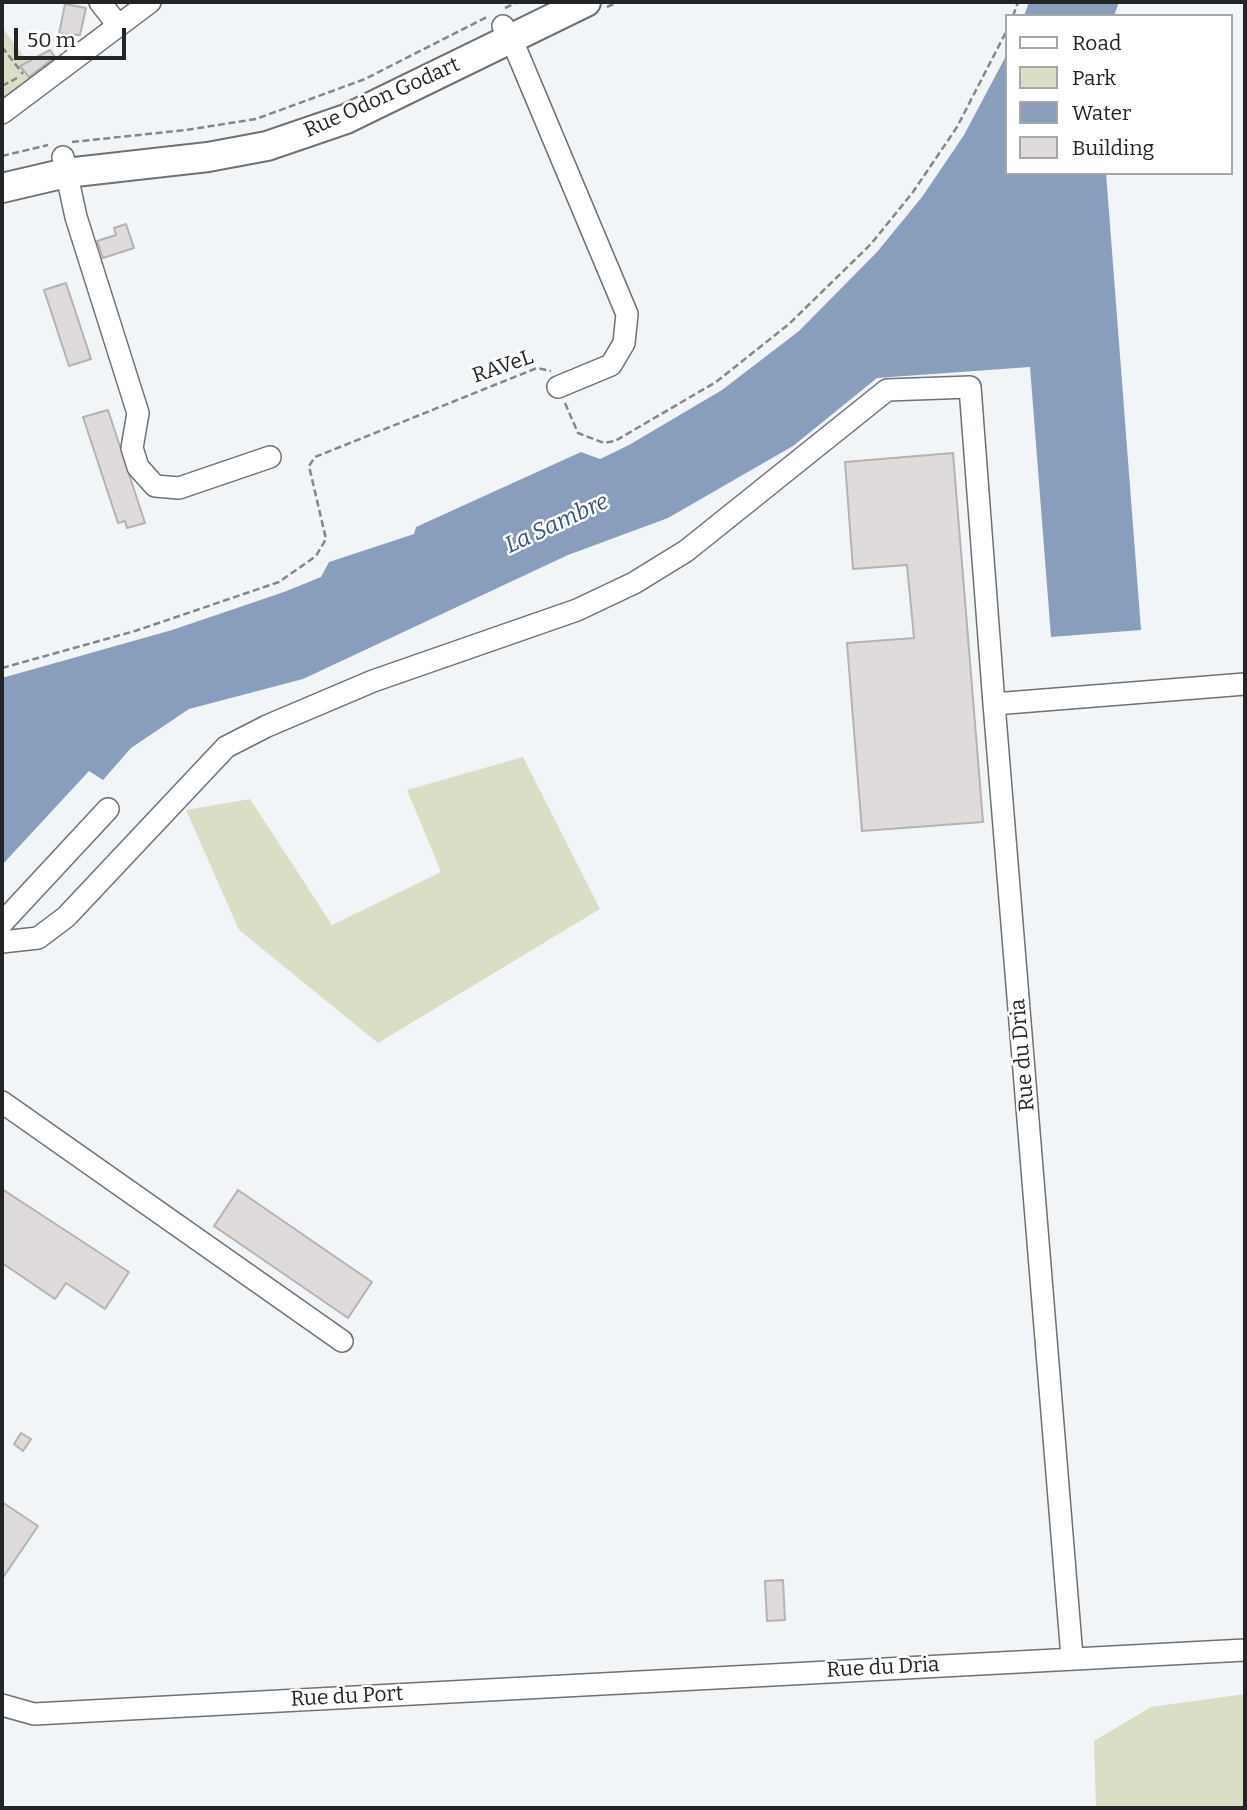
<!DOCTYPE html>
<style>
body{margin:0}
#map{position:relative;width:1247px;height:1810px;overflow:hidden;background:#f2f5f7;font-family:Bitter,serif}
canvas{display:block}
.frame{position:absolute;inset:0;border:4px solid #232425;pointer-events:none}
.legend{position:absolute;left:1005px;top:14px;width:228px;height:161px;box-sizing:border-box;background:#fff;border:2px solid #a7a7a8;margin:0;padding:9px 12px;list-style:none;font-size:21px;color:#232425}
.legend li{display:flex;align-items:center;gap:14px;height:35px}
.legend b{width:35px;border:2px solid #a7a7a8}
.scale{position:absolute;left:14px;top:28px;width:112px;height:32px;box-sizing:border-box;border:4px solid #232425;border-top:0;padding-left:9px;font-size:21px;line-height:24px;white-space:nowrap;color:#232425;-webkit-text-stroke:5px #fff;paint-order:stroke}
</style>
<div id="map">
<canvas width="1247" height="1810"></canvas>
<div class="frame"></div>
<ul class="legend">
<li><b style="height:9px;background:#fff"></b>Road</li>
<li><b style="height:19px;background:#dadec5"></b>Park</li>
<li><b style="height:19px;background:#899ebd"></b>Water</li>
<li><b style="height:19px;background:#dedbda"></b>Building</li>
</ul>
<div class="scale">50 m</div>
</div>
<script>
const g = document.querySelector('canvas').getContext('2d');
g.lineJoin = 'round';
function fillPath(path, color) { g.fillStyle = color; g.fill(path, 'evenodd'); }
const poly = rows => new Path2D(rows.map(r => 'M' + r).join(''));
function stroke(path, color, width, dash) { g.strokeStyle = color; g.lineWidth = width; g.lineCap = dash ? 'butt' : 'round'; g.setLineDash(dash || []); g.stroke(path); }
function drawText(font, color, halo, rows, align = 'center') {
  g.font = font + ' Bitter,serif'; g.lineWidth = 5; g.setLineDash([]); g.textBaseline = 'middle'; g.strokeStyle = halo; g.fillStyle = color; for (const [text, x, y, turn = 0] of rows) {
    g.save(); g.translate(x, y); g.rotate((+turn || 0) * Math.PI / 180); g.textAlign = isNaN(turn) ? turn : align; if (halo) g.strokeText(text, 0, 0); g.fillText(text, 0, 0); g.restore();
  }
}
fillPath(poly([
 [2,27,38,75,2,100],
 [523,757,600,909,378,1043,239,930,186,810,250,799,332,925,441,872,407,790],
 [1245,1694,1245,1808,1096,1808,1094,1741,1151,1707]
]), '#dadec5');
fillPath(poly([
 [1029,2,1119,2,1114,16,1024,16],
 [1007,54,1007,173,1106,173,1141,630,1051,637,1030,367,877,378,793,446,668,518,568,555,303,679,189,709,131,748,103,780,89,771,2,865,2,678,172,630,284,592,321,577,329,562,414,534,416,527,581,452,600,459,629,445,722,390,799,331,877,252,922,197,964,135]
]), '#899ebd');
const building = poly([
 [65,4,86,8,80,35,59,34,65,4],
 [50,50,55,57,29,77,20,66,50,50],
 [126,224,134,248,103,258,97,241,116,235,114,228,126,224],
 [66,283,91,359,69,366,44,290,66,283],
 [108,410,145,523,127,528,125,521,118,523,83,417,108,410],
 [953,453,983,822,862,831,847,643,914,638,907,565,853,569,845,462,953,453],
 [2,1189,129,1272,105,1309,66,1283,55,1299,2,1263,2,1189],
 [238,1190,372,1282,348,1318,214,1226,238,1190],
 [21,1433,31,1439,23,1451,14,1444,21,1433],
 [2,1502,38,1526,2,1579,2,1502],
 [783,1580,785,1620,767,1621,765,1581,783,1580]
]);
fillPath(building, '#dedbda');
stroke(building, '#b5b2b0', 2);
const minor = poly([
 [100,2,117,24],
 [503,26,517,52,627,314,624,343,611,365,558,387],
 [2,113,150,2],
 [63,157,76,217,138,413,132,448,138,467,155,486,179,488,270,457],
 [2,923,108,809],
 [2,942,38,938,66,917,226,747,267,726,373,681,577,610,634,583,686,551,887,390,970,387,994,704],
 [2,1102,342,1341],
 [1072,1657,994,704,1245,684],
 [2,1705,34,1714,1245,1650]
]);
const major = poly([
 [2,188,66,173,208,157,267,146,346,119,586,2]
]);
stroke(minor, '#6f7173', 24);
stroke(major, '#6f7173', 32);
stroke(poly([
 [607,7,618,2],
 [505,8,518,2],
 [1013,16,1018,2],
 [2,47,23,74],
 [2,86,17,78],
 [72,142,186,130,256,119,365,79,487,17],
 [2,156,48,145],
 [565,403,578,433,604,443,615,441,716,382,789,324,871,244,913,192,957,127,1007,30],
 [2,668,135,631,279,582,316,556,326,539,309,466,315,457,537,368,551,371]
]), '#848688', 2.5, [7, 3.5]);
stroke(minor, '#fff', 21);
stroke(major, '#fff', 28);
drawText('21px', '#232425', '#fff', [
 ["Rue Odon Godart",382,98,-24],
 ["RAVeL",503,367,-19],
 ["Rue du Dria",1023,1055,-95],
 ["Rue du Dria",883,1668,-3],
 ["Rue du Port",347,1697,-3]
]);
drawText('italic 23px', '#35537f', '#fff', [
 ["La Sambre",557,524,-25]
]);
</script>
